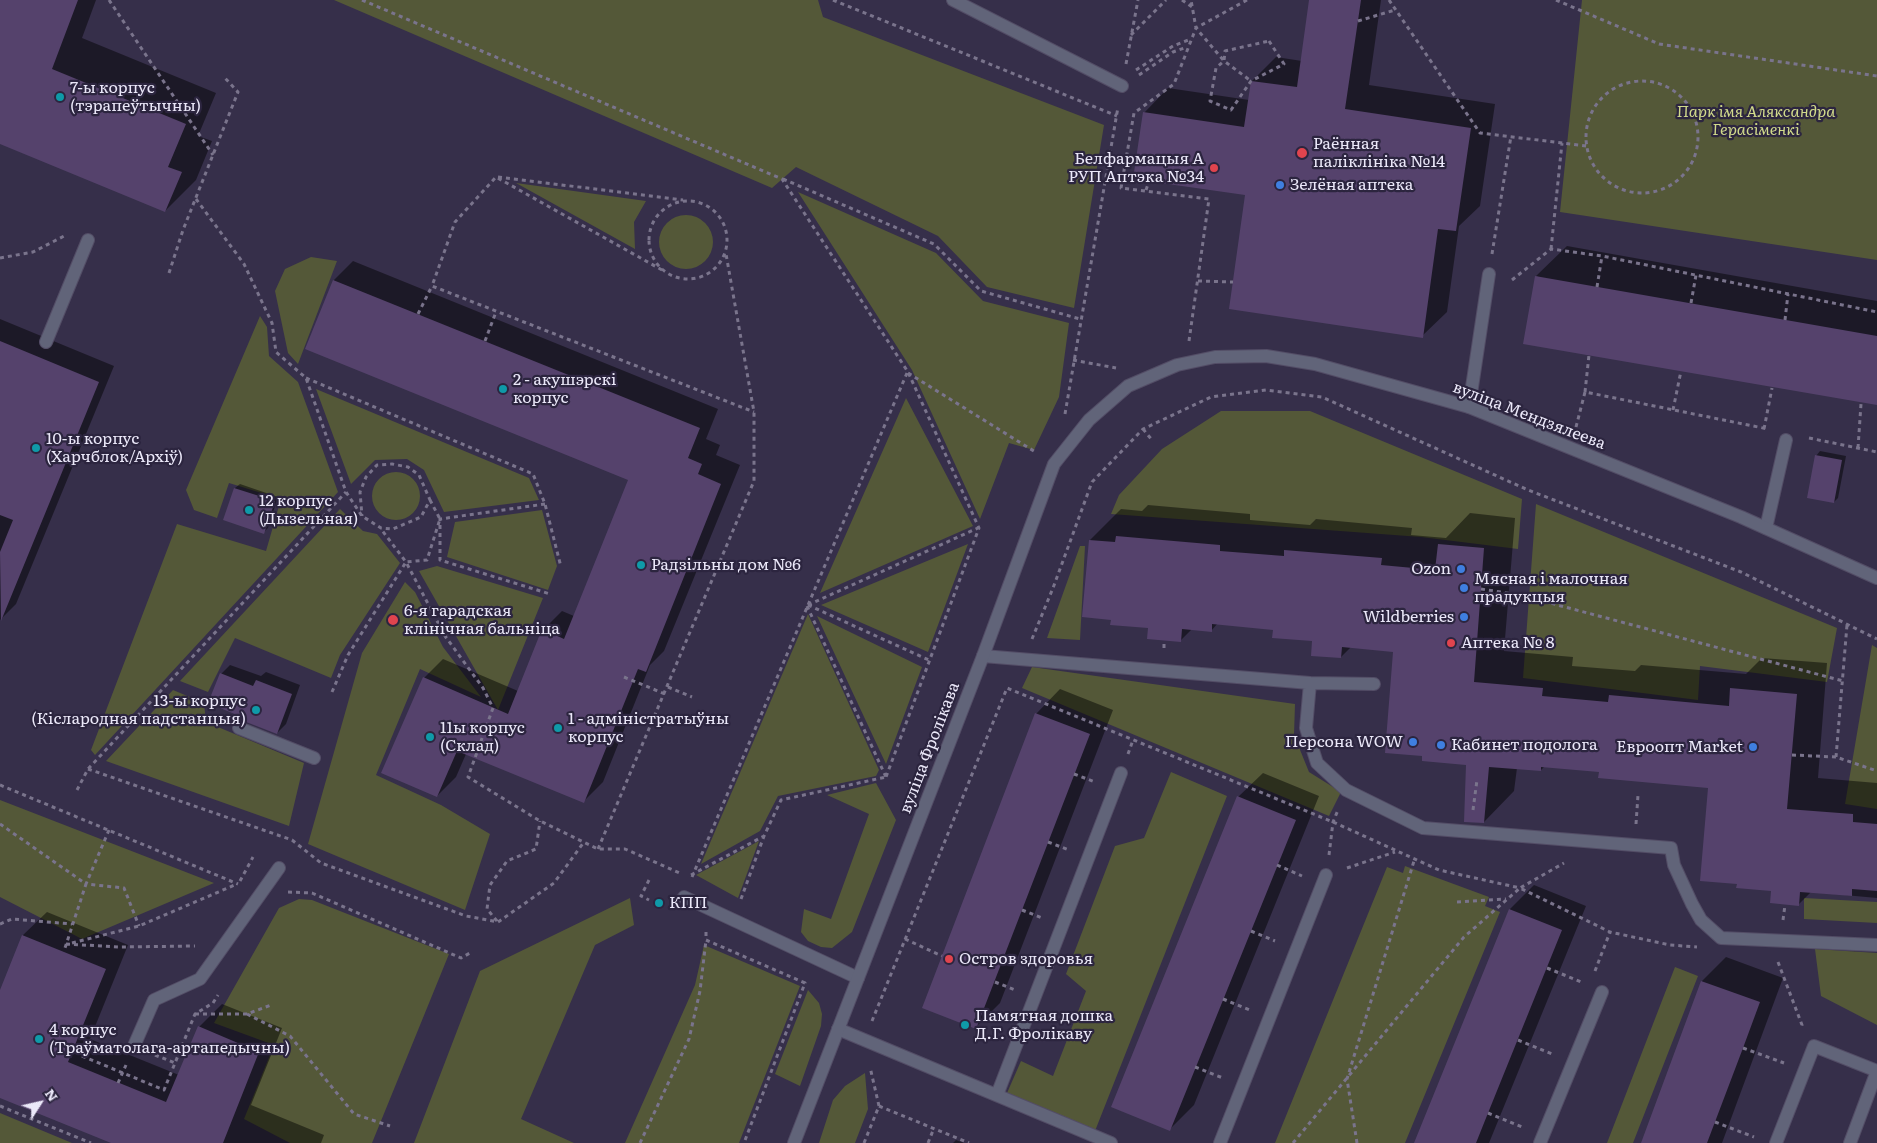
<!DOCTYPE html>
<meta charset="utf-8">
<style>
body{margin:0}
#map{position:relative;width:1877px;height:1143px;overflow:hidden;background:#362f4a;font-family:Literata,serif}
canvas{display:block}
.north{position:absolute;left:15px;top:1078px;width:50px;height:50px;-webkit-text-stroke:4px #2c253f;paint-order:stroke;rotate:55deg;font-size:14px;font-weight:700;line-height:20px;text-align:center;color:#ebe8f9}
.north::after{content:'';display:block;margin:auto;width:18px;height:22px;background:#ebe8f9;clip-path:polygon(50% 0,100% 100%,50% 72%,0 100%)}
</style>
<div id="map">
<canvas width="1877" height="1143"></canvas>
<div class="north">N</div>
</div>
<script>
const g = document.querySelector('canvas').getContext('2d');
g.lineJoin = 'round';
function fillPath(path, color) { g.fillStyle = color; g.fill(path, 'evenodd'); }
const poly = rows => new Path2D(rows.map(r => 'M' + r).join(''));
function stroke(path, color, width, dash) { g.strokeStyle = color; g.lineWidth = width; g.lineCap = dash ? 'butt' : 'round'; g.setLineDash(dash || []); g.stroke(path); }
function drawText(font, color, halo, rows, align = 'center') {
  g.font = font + ' Literata,serif'; g.lineWidth = 4.5; g.setLineDash([]); g.textBaseline = 'middle'; g.strokeStyle = halo; g.fillStyle = color; for (const [text, x, y, turn = 0] of rows) {
    g.save(); g.translate(x, y); g.rotate((+turn || 0) * Math.PI / 180); g.textAlign = isNaN(turn) ? turn : align; if (halo) g.strokeText(text, 0, 0); g.fillText(text, 0, 0); g.restore();
  }
}
fillPath(poly([
 [334,0,818,0,823,17,1104,125,1074,308,987,287,938,236,796,167,772,188],
 [1582,0,1877,0,1877,260,1560,212],
 [516,183,646,201,634,222,635,249],
 [798,192,936,253,983,301,1069,323,1059,397,1034,450,1009,443,980,519,912,370],
 '659 242a27 27 0 1 1 54 0a27 27 0 1 1-54 0Z',
 [311,257,337,261,298,364,288,353,275,291,285,269],
 [260,316,267,327,269,356,298,382,338,492,95,755,91,750,177,524,266,551,281,499,229,483,217,518,194,510,186,490],
 [316,389,529,478,539,500,444,512,424,470,407,459,375,460,351,484],
 [906,398,973,526,820,593],
 [1221,411,1310,411,1522,499,1518,549,1421,537,1111,514,1119,495,1162,449],
 '372 496a24 24 0 1 1 48 0a24 24 0 1 1-48 0Z',
 [1536,504,1837,628,1827,682,1700,666,1698,700,1523,678],
 [340,509,363,531,377,534,400,563,340,655,331,678,235,638,208,692,180,681],
 [542,510,557,566,548,590,447,557,455,522],
 [968,544,928,652,821,605],
 [1080,546,1085,546,1080,640,1047,638],
 [437,566,543,598,498,710,419,571],
 [405,582,415,592,443,647,481,697,420,669,376,775,441,805,490,834,465,910,308,844,362,653],
 [808,614,879,770,876,776,778,796,760,831,701,864],
 [817,616,922,667,886,764],
 [1872,645,1877,648,1877,809,1845,804],
 [1032,667,1295,704,1294,735,1309,772,1341,792,1329,816,1022,688],
 [173,690,204,703,206,722,304,763,289,826,106,761],
 [1171,772,1227,796,1095,1131,1007,1093,1021,1061,1053,1076,1086,991,1066,974,1115,846,1144,838],
 [876,783,896,820,852,932,832,948,821,947,808,941,801,932,804,909,831,919,869,814,827,795],
 [0,800,214,883,82,939,0,897],
 [759,841,738,898,696,875],
 [1405,866,1489,897,1485,906,1500,912,1405,1143,1275,1143,1387,867,1403,873],
 [630,898,634,925,595,945,521,1119,574,1143,414,1143,480,971],
 [1804,898,1877,902,1877,923,1804,919],
 [299,899,312,900,449,954,372,1143,290,1143,244,1119,274,1045,214,1023,279,908],
 [704,945,800,986,739,1143,625,1143,695,985],
 [1815,949,1877,953,1877,1025,1821,996],
 [1675,967,1698,976,1633,1143,1607,1143],
 [808,990,819,1003,822,1014,821,1026,800,1086,775,1074],
 [865,1073,868,1109,855,1143,819,1143,833,1100,845,1086],
 [0,1113,72,1143,0,1143]
]), '#545838');
fillPath(poly([
 [0,0,96,0,82,38,216,93,198,136,212,141,196,180,165,211,0,143],
 [1310,0,1381,0,1369,85,1495,104,1480,206,1459,226,1447,312,1422,336,1144,113,1168,88,1249,100,1252,81,1276,57,1302,61],
 [1567,246,1877,301,1877,404,1536,276],
 [353,261,718,409,706,439,720,445,716,455,740,465,664,651,650,665,603,782,584,801,466,754,456,777,437,796,424,678,443,659,518,691,543,630,562,611,574,616,630,479,307,349,334,280],
 [0,319,114,366,16,604,0,620],
 [1820,451,1846,456,1838,498,1834,502,1816,456],
 [240,484,278,497,268,528,264,532,225,519,235,488],
 [1148,505,1250,514,1250,520,1310,525,1316,519,1412,528,1411,535,1446,538,1470,513,1515,518,1504,651,1573,657,1572,666,1635,671,1641,665,1746,674,1762,658,1827,663,1818,778,1877,783,1877,898,1811,892,1799,904,1773,890,1739,883,1709,787,1600,771,1545,766,1541,770,1517,768,1514,791,1484,822,1467,764,1395,651,1351,647,1341,657,1313,640,1274,628,1218,623,1211,631,1192,629,1181,640,1150,627,1112,619,1090,540,1121,509,1142,511],
 [230,665,261,676,266,672,300,685,286,724,277,733,244,716,221,674],
 [1060,689,1113,710,1000,1003,976,1027,1036,714],
 [1263,773,1319,796,1194,1105,1169,1130,1238,797],
 [1534,885,1586,906,1489,1143,1415,1143,1510,909],
 [47,912,128,945,90,1039,179,1075,199,1027,222,1004,282,1028,251,1105,324,1135,321,1143,114,1143,0,1097,0,993,23,935],
 [1726,957,1783,978,1722,1143,1642,1143,1702,981],
 [956,1140,964,1143,953,1143]
]), '#0007');
fillPath(poly([
 [0,0,78,0,52,69,186,124,168,167,182,172,165,212,0,144],
 [1309,0,1361,0,1345,109,1471,128,1456,231,1438,229,1423,338,1229,309,1245,195,1133,179,1143,112,1244,127,1251,81,1297,87],
 [1535,276,1877,336,1877,405,1523,344],
 [333,280,700,428,688,458,702,464,698,474,721,484,646,672,638,669,584,803,457,751,437,797,381,773,423,677,508,714,542,629,564,639,628,480,305,349],
 [0,341,99,382,1,621,0,552,13,520,0,515],
 [1815,455,1842,460,1834,503,1807,498],
 [234,488,275,501,264,534,223,520],
 [1116,536,1220,545,1220,551,1284,556,1284,550,1382,558,1381,565,1435,570,1438,544,1484,548,1474,682,1543,688,1542,696,1608,702,1609,695,1729,706,1730,688,1797,694,1787,809,1853,814,1853,822,1877,824,1877,891,1852,889,1852,896,1800,892,1799,906,1770,903,1771,891,1736,888,1737,884,1700,881,1708,788,1598,778,1599,772,1541,767,1541,771,1489,767,1484,823,1464,822,1466,765,1422,761,1422,756,1385,753,1393,652,1342,647,1341,658,1311,656,1312,641,1272,638,1273,630,1212,624,1212,632,1182,629,1181,642,1147,639,1148,628,1110,625,1111,620,1082,617,1089,540,1115,542],
 [220,673,253,686,256,680,292,694,277,734,241,720,242,717,208,703],
 [1035,713,1090,734,976,1029,922,1008],
 [1237,796,1296,820,1170,1131,1111,1107],
 [1509,909,1562,930,1488,1113,1476,1143,1414,1143],
 [22,935,106,969,68,1062,166,1102,198,1026,259,1052,223,1143,111,1143,0,1098,0,990],
 [1701,981,1760,1002,1743,1048,1707,1143,1641,1143]
]), '#55426c');
const service = poly([
 [953,0,1122,86],
 [46,342,88,240],
 [1469,407,1489,274],
 [1766,528,1786,440],
 [983,656,1310,683,1306,728,1317,763,1346,790,1423,828,1671,848,1674,865,1692,904,1701,920,1721,938,1877,945],
 [1310,683,1374,684],
 [239,728,314,758],
 [684,897,858,978],
 [838,1029,1111,1143],
 [134,1046,154,1000,200,979,279,868],
 [997,1095,1121,773],
 [1220,1143,1326,875],
 [1540,1143,1602,992],
 [1776,1143,1814,1046,1877,1071,1850,1143]
]);
const minor = poly([
 [794,1143,983,656,1054,464,1089,420,1128,386,1177,365,1215,357,1266,356,1315,364,1469,407,1741,517,1877,578]
]);
stroke(service, '#534d66', 14);
stroke(minor, '#534d66', 14);
stroke(poly([
 [109,0,213,155],
 [362,0,782,179,908,372,979,528,886,777],
 [833,0,1117,116],
 [1182,0,1192,7],
 [1247,0,1196,28,1224,61,1251,81],
 [1389,0,1480,133,1587,146],
 [1556,0,1659,44,1877,76],
 [1358,21,1395,10],
 [1131,35,1166,0],
 [1269,41,1284,64,1251,81,1231,110,1210,101,1216,68,1224,61,1225,51,1269,41],
 [1126,64,1138,0],
 [1136,70,1173,46,1191,39],
 [1139,75,1173,52,1187,47],
 '1586 137a56 56 0 1 1 112 0a56 56 0 1 1-112 0Z',
 [498,177,683,200],
 [783,179,934,244,981,291,1080,319],
 [1146,190,1149,181],
 [196,199,244,264,272,323,276,352,306,378,346,492,362,516,381,528,393,529,421,517,430,500,419,475,408,467,392,464,377,465,366,477,360,492,362,516],
 '649 240a39 39 0 1 1 78 0a39 39 0 1 1-78 0Z',
 [1551,249,1562,143],
 [1492,254,1511,136],
 [0,258,33,252,66,235],
 [662,270,496,177,455,222,432,286,754,412],
 [169,273,183,230,238,92,225,78],
 [1512,280,1551,249,1602,256,1877,312],
 [1198,281,1233,282],
 [1597,287,1602,256],
 [1691,303,1696,275],
 [418,314,432,286],
 [1785,320,1788,294],
 [485,341,496,312],
 [1189,341,1209,199,1121,188,1134,113,1174,84,1196,28,1191,0],
 [1073,360,1116,368],
 [908,373,1037,453],
 [306,378,533,474,545,504,561,567],
 [1585,392,1589,355],
 [1673,410,1681,371],
 [1065,414,1118,107],
 [1576,427,1585,392,1768,429],
 [1143,429,1152,440],
 [1764,429,1772,388],
 [1809,438,1877,452],
 [1858,448,1861,404],
 [430,500,440,519,427,560,406,562,445,636,483,688,493,708,468,777,540,821,598,849,625,849,682,874],
 [545,504,440,519,440,560,550,594],
 [1481,589,1520,595,1843,681],
 [808,605,978,528],
 [808,605,931,661],
 [807,606,886,777],
 [1032,639,1053,588,1092,482,1143,429,1211,397,1266,390,1322,397,1528,490,1741,572,1877,639],
 [1164,648,1164,640],
 [624,677,665,694],
 [668,687,692,697],
 [332,692,348,655,406,562,381,529],
 [1128,754,1133,740],
 [1792,755,1836,757,1877,771],
 [1836,757,1847,625],
 [88,769,292,840,321,863,466,916,498,922,554,883,584,842],
 [1074,774,1095,782],
 [0,785,238,884],
 [77,790,88,769,346,492],
 [1473,810,1477,780],
 [0,824,86,884,64,951],
 [1636,824,1638,795],
 [109,830,86,884,124,888,139,926],
 [1048,842,1069,850],
 [598,849,754,481,754,412,726,254],
 [1329,855,1333,822,1338,810],
 [1277,865,1302,876],
 [1347,868,1395,852],
 [691,875,764,836,781,800,886,777],
 [692,877,907,373],
 [649,880,641,896,649,900],
 [240,881,253,857],
 [288,892,312,893,461,958,470,953],
 [741,899,764,836],
 [1457,902,1506,899],
 [1022,910,1042,918],
 [1783,920,1785,905],
 [497,921,487,909,490,885,507,861,536,849,540,821],
 [0,924,12,919,72,924],
 [1251,931,1275,941],
 [706,932,706,940,805,983,744,1143],
 [905,939,942,956],
 [72,943,139,926,237,884],
 [66,944,119,947,195,946],
 [1778,962,1802,1025,1801,1028],
 [1547,968,1584,983],
 [1595,971,1610,932],
 [995,982,1015,990],
 [1223,999,1250,1010],
 [195,1014,247,1014,271,1005],
 [247,1014,290,1036,354,1114,390,1126],
 [872,1021,1007,688,1333,822,1439,870,1520,888,1564,863],
 [1518,1040,1552,1054],
 [1743,1048,1784,1063],
 [155,1055,175,1063],
 [82,1056,164,1090,195,1014,213,1003,218,995],
 [1195,1067,1223,1078],
 [118,1083,126,1065],
 [0,1106,91,1143],
 [879,1106,969,1143],
 [1488,1113,1522,1127],
 [1715,1122,1754,1137],
 [640,1143,689,1039,700,991,706,940],
 [864,1143,879,1106,870,1067],
 [928,1143,934,1128],
 [1293,1143,1464,937,1520,888,1610,932,1670,945,1697,947],
 [1357,1143,1347,1079,1414,861]
]), '#7a748c', 3, [4, 4]);
stroke(service, '#616479', 12);
stroke(minor, '#616479', 12);
for (const [x, y, r, color] of [
 [60,97,5,"#0f9aa8"],
 [1302,153,6,"#e0444e"],
 [1214,168,5,"#e0444e"],
 [1280,185,5,"#3f7fe0"],
 [503,389,5,"#0f9aa8"],
 [36,448,5,"#0f9aa8"],
 [249,510,5,"#0f9aa8"],
 [641,565,5,"#0f9aa8"],
 [1461,569,5,"#3f7fe0"],
 [1464,588,5,"#3f7fe0"],
 [1464,617,5,"#3f7fe0"],
 [393,620,6,"#e0444e"],
 [1451,643,5,"#e0444e"],
 [256,710,5,"#0f9aa8"],
 [558,728,5,"#0f9aa8"],
 [430,737,5,"#0f9aa8"],
 [1413,742,5,"#3f7fe0"],
 [1441,745,5,"#3f7fe0"],
 [1753,747,5,"#3f7fe0"],
 [659,903,5,"#0f9aa8"],
 [949,959,5,"#e0444e"],
 [965,1025,5,"#0f9aa8"],
 [39,1039,5,"#0f9aa8"]
]) { const dot = new Path2D(); dot.arc(x, y, r, 0, 2 * Math.PI); g.fillStyle = color; g.fill(dot); stroke(dot, '#2c253f', 2); }
drawText('16px', '#ebe8f9', '#2c253f', [
 ["7-ы корпус",70,88],
 ["(тэрапеўтычны)",70,106],
 ["Раённая",1313,144],
 ["паліклініка №14",1313,162],
 ["Белфармацыя А",1204,159,"right"],
 ["РУП Аптэка №34",1204,177,"right"],
 ["Зелёная аптека",1290,185],
 ["2 - акушэрскі",513,380],
 ["корпус",513,398],
 ["10-ы корпус",46,439],
 ["(Харчблок/Архіў)",46,457],
 ["12 корпус",259,501],
 ["(Дызельная)",259,519],
 ["Радзільны дом №6",651,565],
 ["Ozon",1451,569,"right"],
 ["Мясная і малочная",1474,579],
 ["прадукцыя",1474,597],
 ["6-я гарадская",404,611],
 ["клінічная бальніца",404,629],
 ["Wildberries",1454,617,"right"],
 ["Аптека № 8",1461,643],
 ["13-ы корпус",246,701,"right"],
 ["(Кіслародная падстанцыя)",246,719,"right"],
 ["1 - адміністратыўны",568,719],
 ["корпус",568,737],
 ["11ы корпус",440,728],
 ["(Склад)",440,746],
 ["Персона WOW",1403,742,"right"],
 ["Кабинет подолога",1451,745],
 ["Евроопт Market",1743,747,"right"],
 ["КПП",669,903],
 ["Остров здоровья",959,959],
 ["Памятная дошка",975,1016],
 ["Д.Г. Фролікаву",975,1034],
 ["4 корпус",49,1030],
 ["(Траўматолага-артапедычны)",49,1048]
], 'left');
drawText('italic 16px', '#d1da8b', '#2c253f', [
 ["Парк імя Аляксандра",1756,112],
 ["Герасіменкі",1756,130]
]);
drawText('16px', '#ebe8f9', '#2c253f', [
 ["вуліца Мендзялеева",1529,416,21],
 ["вуліца Фролікава",930,748,-69]
]);
</script>
